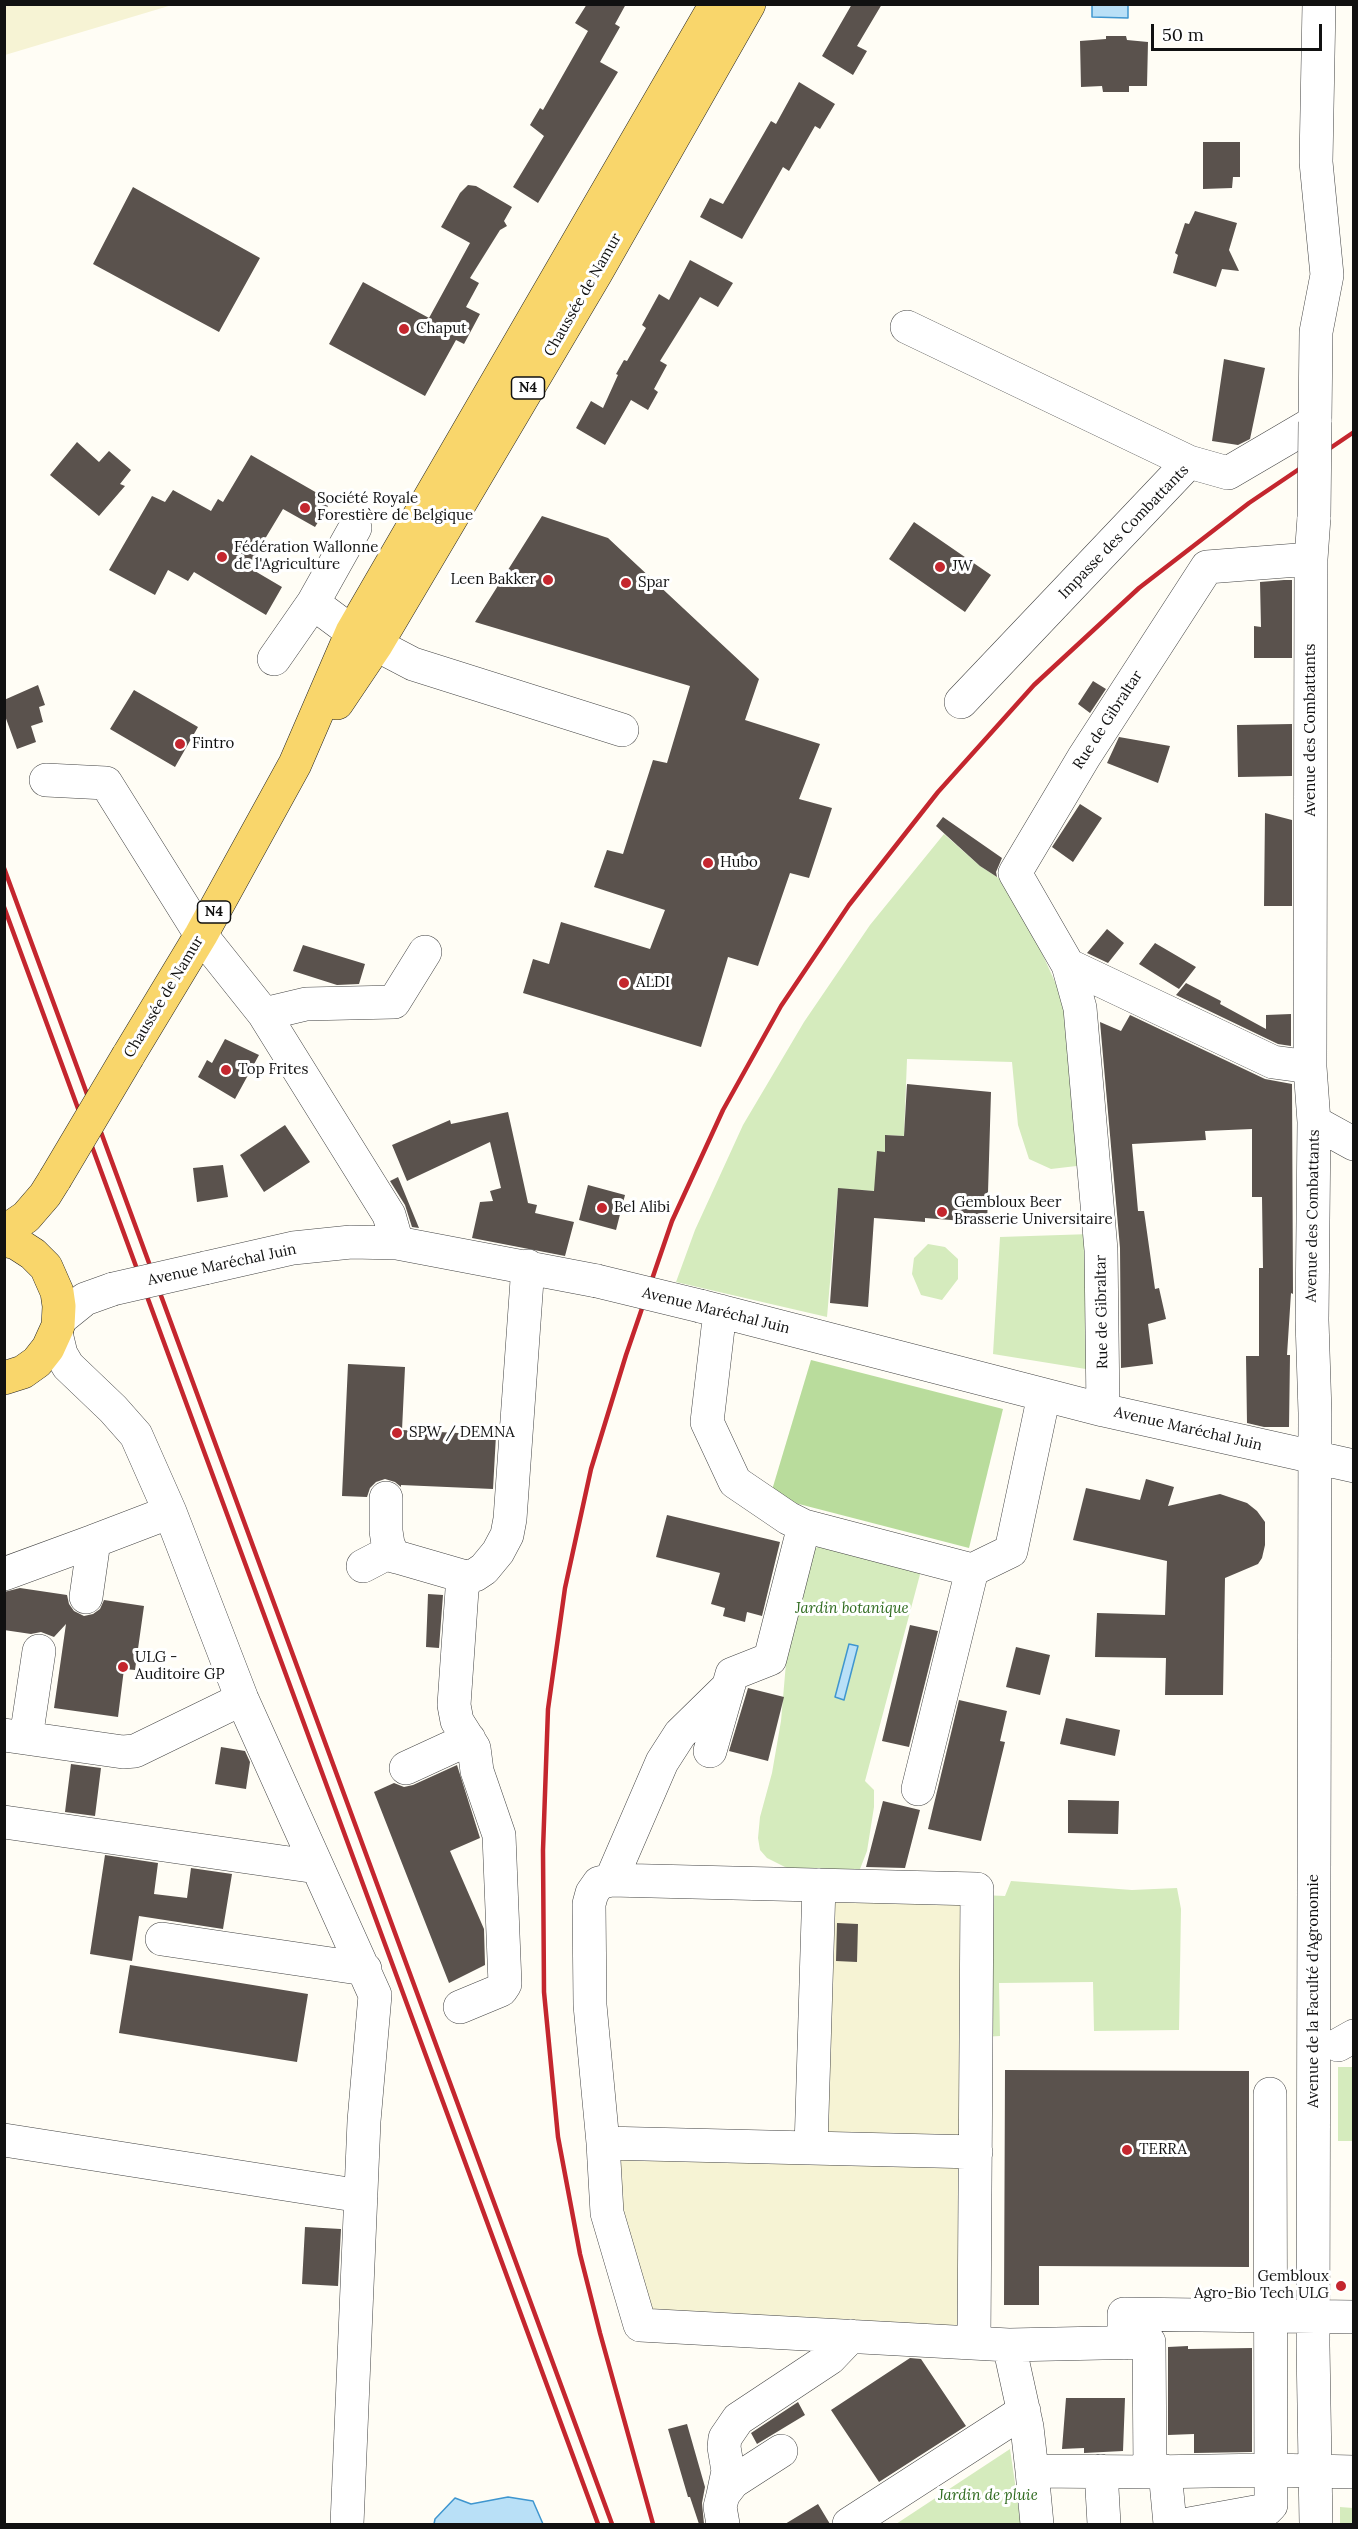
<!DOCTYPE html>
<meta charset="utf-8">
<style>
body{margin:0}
#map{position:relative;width:1358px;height:2529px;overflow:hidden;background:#fffdf5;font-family:Lora,serif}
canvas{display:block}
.frame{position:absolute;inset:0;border:6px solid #111;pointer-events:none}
.scale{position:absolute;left:1151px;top:24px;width:171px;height:27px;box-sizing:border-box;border:3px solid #111;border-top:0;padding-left:8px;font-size:18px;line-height:21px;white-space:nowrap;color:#111;-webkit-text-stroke:4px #fff;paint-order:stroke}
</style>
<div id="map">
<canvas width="1358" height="2529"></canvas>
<div class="frame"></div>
<div class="scale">50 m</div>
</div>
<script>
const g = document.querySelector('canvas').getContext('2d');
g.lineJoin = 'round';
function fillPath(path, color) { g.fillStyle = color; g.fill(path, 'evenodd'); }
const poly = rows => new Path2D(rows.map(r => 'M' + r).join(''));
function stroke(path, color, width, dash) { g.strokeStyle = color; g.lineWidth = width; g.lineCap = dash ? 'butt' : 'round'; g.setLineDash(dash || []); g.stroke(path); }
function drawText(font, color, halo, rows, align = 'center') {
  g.font = font + ' Lora,serif'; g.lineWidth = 6; g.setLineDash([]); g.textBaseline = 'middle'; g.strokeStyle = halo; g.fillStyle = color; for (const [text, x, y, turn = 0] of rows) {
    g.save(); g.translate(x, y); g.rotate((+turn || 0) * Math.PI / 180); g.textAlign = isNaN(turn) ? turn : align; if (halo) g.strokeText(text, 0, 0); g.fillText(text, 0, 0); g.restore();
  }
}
fillPath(poly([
 [5,4,172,4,172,5,5,55],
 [826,1890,968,1895,970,2143,816,2139],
 [618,2150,970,2156,969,2332,646,2316,615,2208]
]), '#f6f3d4');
fillPath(poly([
 [944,834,980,866,1000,879,1041,951,1070,1015,1085,1165,1051,1169,1029,1159,1018,1125,1012,1062,907,1059,904,1136,885,1135,885,1152,877,1152,876,1191,838,1189,827,1317,676,1282,695,1230,743,1125,804,1022,870,925],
 [1091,1234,1092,1370,993,1354,1000,1237],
 [928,1244,945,1247,958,1259,958,1279,942,1300,921,1295,912,1274,914,1258],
 [824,1543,922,1567,865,1781,874,1790,874,1807,867,1851,860,1869,852,1873,801,1875,767,1858,760,1850,758,1838,760,1817,772,1773,781,1721,788,1640,813,1550],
 [1011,1881,1132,1890,1177,1888,1181,1909,1179,2030,1094,2031,1093,1982,999,1983,1000,2036,982,2037,982,1895,1005,1896],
 [1338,2067,1353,2067,1353,2141,1338,2141],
 [1010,2449,1021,2524,896,2524],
 [1340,2507,1353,2508,1353,2524,1340,2524]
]), '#d5ebbd');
fillPath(poly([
 [811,1360,1003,1409,969,1548,795,1503,772,1490]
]), '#b9dc9c');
const water = poly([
 [1092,5,1128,5,1128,18,1092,17,1092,5],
 [849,1644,858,1646,844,1700,835,1697,849,1644],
 [508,2497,533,2501,543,2524,434,2524,435,2519,455,2498,471,2504,508,2497]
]);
fillPath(water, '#b9e0f7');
stroke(water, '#3f96cf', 1.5);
fillPath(poly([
 [587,4,626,4,615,24,620,27,600,62,618,72,538,203,513,187,544,136,530,125,540,108,543,110,588,31,575,23],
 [852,4,882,4,857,46,867,51,853,75,822,56],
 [1106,36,1126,36,1127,40,1148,42,1147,86,1129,86,1129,92,1103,92,1102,86,1081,87,1080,41,1106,39],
 [799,82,835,104,820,129,815,126,789,171,783,167,742,239,700,217,710,198,723,204,771,121,776,124],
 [1203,142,1240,142,1240,177,1233,177,1232,188,1203,189],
 [468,185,476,186,512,207,504,221,507,226,500,230,470,278,479,283,466,307,480,314,464,344,456,340,425,396,329,344,363,282,429,318,470,243,441,227,460,193],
 [133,187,260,258,219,332,93,264],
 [1195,211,1237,223,1229,250,1239,271,1222,269,1216,287,1173,273,1178,255,1175,253,1185,223,1189,224],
 [690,260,733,283,718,307,700,297,660,361,667,365,654,389,658,392,648,410,631,400,605,445,576,428,591,401,603,408,618,375,616,374,624,360,627,361,646,328,642,325,659,294,669,300],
 [1224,359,1265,368,1250,439,1238,445,1212,441],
 [77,442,99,462,109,451,131,470,120,484,125,486,99,516,50,475],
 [251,455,331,501,315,527,283,509,248,567,282,587,266,615,194,572,188,581,168,570,155,595,109,570,152,496,165,502,173,490,211,511,218,499,223,502],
 [542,516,608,538,759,679,745,720,820,744,799,799,832,808,809,878,790,873,758,966,728,957,701,1047,523,993,533,959,549,964,561,922,650,949,665,910,594,887,607,850,623,854,653,760,667,763,690,686,475,622],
 [914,522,991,575,965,612,889,559],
 [1284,580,1292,580,1292,658,1254,658,1254,626,1261,627,1260,582],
 [1093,681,1106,689,1090,713,1078,704],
 [38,685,45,705,39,707,43,722,31,726,36,742,17,749,4,713,4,700],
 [134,690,198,727,175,767,110,729],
 [1292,724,1292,776,1238,777,1237,725],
 [1119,737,1170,746,1158,783,1107,763],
 [1080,804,1102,818,1073,862,1052,847],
 [1265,813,1292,820,1292,906,1264,906],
 [943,817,1002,858,996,872,997,877,980,866,936,826],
 [1107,929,1124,943,1108,963,1087,953],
 [1155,943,1196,967,1179,989,1139,964],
 [303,945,365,964,359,984,337,985,293,971],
 [1186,983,1221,1001,1220,1004,1266,1029,1266,1015,1291,1014,1291,1046,1278,1044,1176,995],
 [1130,1015,1265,1079,1292,1084,1293,1294,1291,1293,1287,1355,1290,1355,1289,1427,1264,1427,1247,1423,1246,1356,1259,1356,1259,1268,1263,1268,1262,1197,1252,1197,1252,1129,1205,1131,1206,1140,1132,1144,1138,1211,1144,1211,1155,1289,1159,1288,1166,1319,1148,1324,1153,1364,1121,1368,1120,1248,1100,1022,1121,1031],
 [225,1039,259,1055,235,1099,198,1077,207,1060,212,1063],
 [907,1084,991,1092,987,1226,964,1224,964,1221,925,1218,925,1222,874,1218,868,1307,830,1303,838,1188,874,1191,877,1151,885,1152,885,1135,904,1136],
 [508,1112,528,1203,537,1205,535,1213,574,1222,565,1256,472,1238,480,1202,493,1201,490,1191,501,1188,490,1142,407,1181,392,1145,450,1120,451,1124],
 [285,1125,310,1162,264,1192,240,1155],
 [223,1165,228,1197,197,1202,193,1168],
 [398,1177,419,1228,412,1227,405,1205,390,1181],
 [588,1185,625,1195,616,1230,579,1220],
 [348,1364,405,1367,402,1430,496,1435,493,1489,401,1485,401,1487,395,1482,385,1479,376,1482,370,1488,367,1497,342,1496],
 [1146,1479,1174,1487,1168,1506,1220,1494,1247,1503,1257,1511,1265,1522,1265,1545,1262,1558,1258,1564,1225,1578,1223,1695,1165,1695,1166,1658,1095,1657,1097,1613,1165,1615,1167,1561,1073,1540,1086,1488,1140,1500],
 [667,1515,780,1542,762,1616,747,1612,745,1622,723,1616,725,1608,711,1604,720,1573,656,1557],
 [20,1588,67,1595,69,1604,74,1611,84,1616,93,1614,100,1609,104,1600,144,1606,135,1670,124,1669,118,1717,54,1708,66,1624,54,1637,41,1632,31,1634,4,1630,4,1592],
 [428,1594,443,1595,439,1648,426,1647],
 [910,1625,938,1631,909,1747,882,1741],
 [1016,1647,1050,1655,1040,1695,1006,1687],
 [748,1688,784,1697,768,1761,729,1751],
 [959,1700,1007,1711,1000,1741,1005,1742,981,1841,928,1829],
 [1066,1718,1120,1730,1115,1756,1060,1744],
 [221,1747,245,1751,250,1762,246,1789,215,1784],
 [71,1764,101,1768,95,1816,65,1812],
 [457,1765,480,1838,450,1851,484,1929,485,1965,449,1983,374,1792,394,1783,404,1787,413,1785],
 [1068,1800,1119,1801,1118,1834,1068,1833],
 [883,1801,920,1810,905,1868,866,1867],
 [105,1855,158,1863,154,1894,187,1898,191,1868,232,1874,223,1929,139,1916,132,1961,90,1954],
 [837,1923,858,1924,857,1962,836,1961],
 [130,1965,308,1994,297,2062,119,2033],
 [1005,2070,1249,2071,1249,2267,1039,2266,1039,2305,1004,2305],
 [305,2227,341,2229,338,2286,302,2284],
 [1188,2346,1188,2349,1252,2348,1252,2452,1194,2453,1194,2434,1168,2435,1168,2347],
 [910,2358,921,2359,966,2426,879,2482,831,2410],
 [1066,2398,1125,2398,1123,2451,1084,2453,1084,2448,1062,2449],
 [798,2402,805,2415,757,2444,751,2433],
 [687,2424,705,2487,702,2503,704,2524,699,2524,690,2497,688,2497,668,2429],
 [818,2504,830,2524,785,2524]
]), '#5a524d');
const minor = poly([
 [907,327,1189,462],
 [1314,517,1311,559,1310,1067,1314,1122,1312,1320,1315,1413,1313,2345,1316,2524],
 [313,603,355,528],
 [274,659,313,603,352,632,413,664,622,730],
 [961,702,1189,462,1228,473,1315,422,1316,332,1327,275,1316,162,1319,4],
 [46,780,106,783,201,935,264,1014,389,1215,397,1243],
 [1068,965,1273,1062,1310,1067],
 [264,1014,306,1004,394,1002,425,952],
 [1314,1122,1354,1144],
 [205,1268,293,1248,351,1242,397,1243,597,1281],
 [700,1306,1103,1410,1354,1466],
 [720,1311,707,1422,735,1482,788,1518,804,1526,972,1570],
 [59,1320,85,1299,113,1289],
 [56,1333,61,1354,68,1366,113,1409,136,1435,170,1512,242,1699,375,1995,364,2121,347,2524],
 [1103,1410,1101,1250,1080,1008,1068,965,1015,873,1084,757,1207,567,1311,559],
 [386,1498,386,1531,388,1544,392,1553,397,1557,466,1577],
 [363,1566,386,1554,397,1557],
 [4,1574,94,1541],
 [86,1597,94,1541,170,1512],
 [4,1735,123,1752,135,1751,242,1699],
 [26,1738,39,1651],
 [710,1751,732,1674,770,1659,804,1526],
 [406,1768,469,1739],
 [918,1789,972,1570,1011,1551,1044,1395],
 [4,1822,317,1867],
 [611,1880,662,1762,680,1734,727,1688],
 [162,1939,365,1969],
 [460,2007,501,1990,505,1984,499,1835,477,1771,474,1748,457,1721,454,1705,462,1590,466,1577,475,1575,484,1569,498,1552,507,1535,510,1519,528,1266],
 [1338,2045,1354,2036],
 [4,2140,361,2196],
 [603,2143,590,2005,589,1904,592,1893,599,1883,611,1880,977,1889,974,2343],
 [811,2148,819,1885],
 [976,2152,603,2143,607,2213,640,2325,1009,2345,1149,2342,1150,2472,1271,2470,1354,2472],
 [1124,2343,1124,2314,1354,2317],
 [1009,2345,1027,2427,1032,2471,1150,2472],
 [1032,2471,1037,2524],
 [1101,2471,1104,2524],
 [1165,2471,1170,2524],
 [723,2495,728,2471,724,2447,725,2438,738,2419,830,2358,851,2336],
 [723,2524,720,2507,723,2495,733,2482,781,2451],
 [849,2524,1024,2411],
 [1189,2524,1266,2510,1271,2505,1270,2094]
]);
const major = poly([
 [337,703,376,645,596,273,749,4],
 [128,1056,201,935,295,764,352,632,716,4],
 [4,1232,26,1217,45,1195,55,1179],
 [4,1240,16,1243,33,1254,46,1267,57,1292,59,1306,58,1326,48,1348,37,1362,23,1372,4,1378]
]);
stroke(minor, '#444', 34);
stroke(major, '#222', 34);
stroke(minor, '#fff', 33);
stroke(major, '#f9d66b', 33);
stroke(poly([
 [4,868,612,2524],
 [4,907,598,2524],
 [653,2524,600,2333,580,2254,558,2137,544,1992,543,1850,548,1709,565,1588,591,1469,626,1355,672,1221,723,1110,781,1006,849,905,938,792,1034,685,1139,588,1249,503,1354,432]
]), '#c4262e', 4.5);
const minorBridge = poly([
 [1314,517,1315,422],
 [597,1281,700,1306],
 [113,1289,205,1268]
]);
const majorBridge = poly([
 [55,1179,128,1056]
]);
stroke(minorBridge, '#444', 34, []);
stroke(majorBridge, '#222', 34, []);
stroke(minorBridge, '#fff', 33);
stroke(majorBridge, '#f9d66b', 33);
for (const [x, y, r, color] of [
 [404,329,6,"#c4262e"],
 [305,508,6,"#c4262e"],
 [222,557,6,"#c4262e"],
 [940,567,6,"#c4262e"],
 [548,580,6,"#c4262e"],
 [626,583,6,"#c4262e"],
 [180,744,6,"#c4262e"],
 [708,863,6,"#c4262e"],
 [624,983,6,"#c4262e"],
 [226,1070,6,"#c4262e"],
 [602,1208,6,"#c4262e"],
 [942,1212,6,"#c4262e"],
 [397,1433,6,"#c4262e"],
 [123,1667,6,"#c4262e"],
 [1127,2150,6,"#c4262e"],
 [1341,2286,6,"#c4262e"]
]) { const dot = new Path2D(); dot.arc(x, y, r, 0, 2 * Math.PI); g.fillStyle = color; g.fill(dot); stroke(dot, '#fff', 2); }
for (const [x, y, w] of [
 [528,388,33],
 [214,912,33]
]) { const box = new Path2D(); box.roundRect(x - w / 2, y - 11, w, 22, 4.5); g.fillStyle = '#fff'; g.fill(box); stroke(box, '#111', 1.5); }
drawText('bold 14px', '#111', null, [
 ["N4",528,388],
 ["N4",214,912]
]);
drawText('15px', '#111', '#fff', [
 ["Chaussée de Namur",583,295,-60],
 ["Impasse des Combattants",1124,532,-46],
 ["Rue de Gibraltar",1108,720,-57],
 ["Avenue des Combattants",1311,730,-90],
 ["Chaussée de Namur",164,997,-59],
 ["Avenue des Combattants",1313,1216,-89],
 ["Avenue Maréchal Juin",222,1265,-12],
 ["Avenue Maréchal Juin",716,1311,14],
 ["Rue de Gibraltar",1102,1312,-91],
 ["Avenue Maréchal Juin",1188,1429,13],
 ["Avenue de la Faculté d'Agronomie",1314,1991,-90]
]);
drawText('15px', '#111', '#fff', [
 ["Chaput",416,329],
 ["Société Royale",317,499],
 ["Forestière de Belgique",317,516],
 ["Fédération Wallonne",234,548],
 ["de l'Agriculture",234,565],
 ["JW",952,567],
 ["Leen Bakker",536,580,"right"],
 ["Spar",638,583],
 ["Fintro",192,744],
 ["Hubo",720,863],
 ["ALDI",636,983],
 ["Top Frites",238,1070],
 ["Gembloux Beer",954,1203],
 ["Brasserie Universitaire",954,1220],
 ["Bel Alibi",614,1208],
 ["SPW / DEMNA",409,1433],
 ["ULG -",135,1658],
 ["Auditoire GP",135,1675],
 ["TERRA",1139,2150],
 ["Gembloux",1329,2277,"right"],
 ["Agro-Bio Tech ULG",1329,2294,"right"]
], 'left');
drawText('italic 15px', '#2f6b1f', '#fff', [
 ["Jardin botanique",852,1609],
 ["Jardin de pluie",988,2496]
]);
</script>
